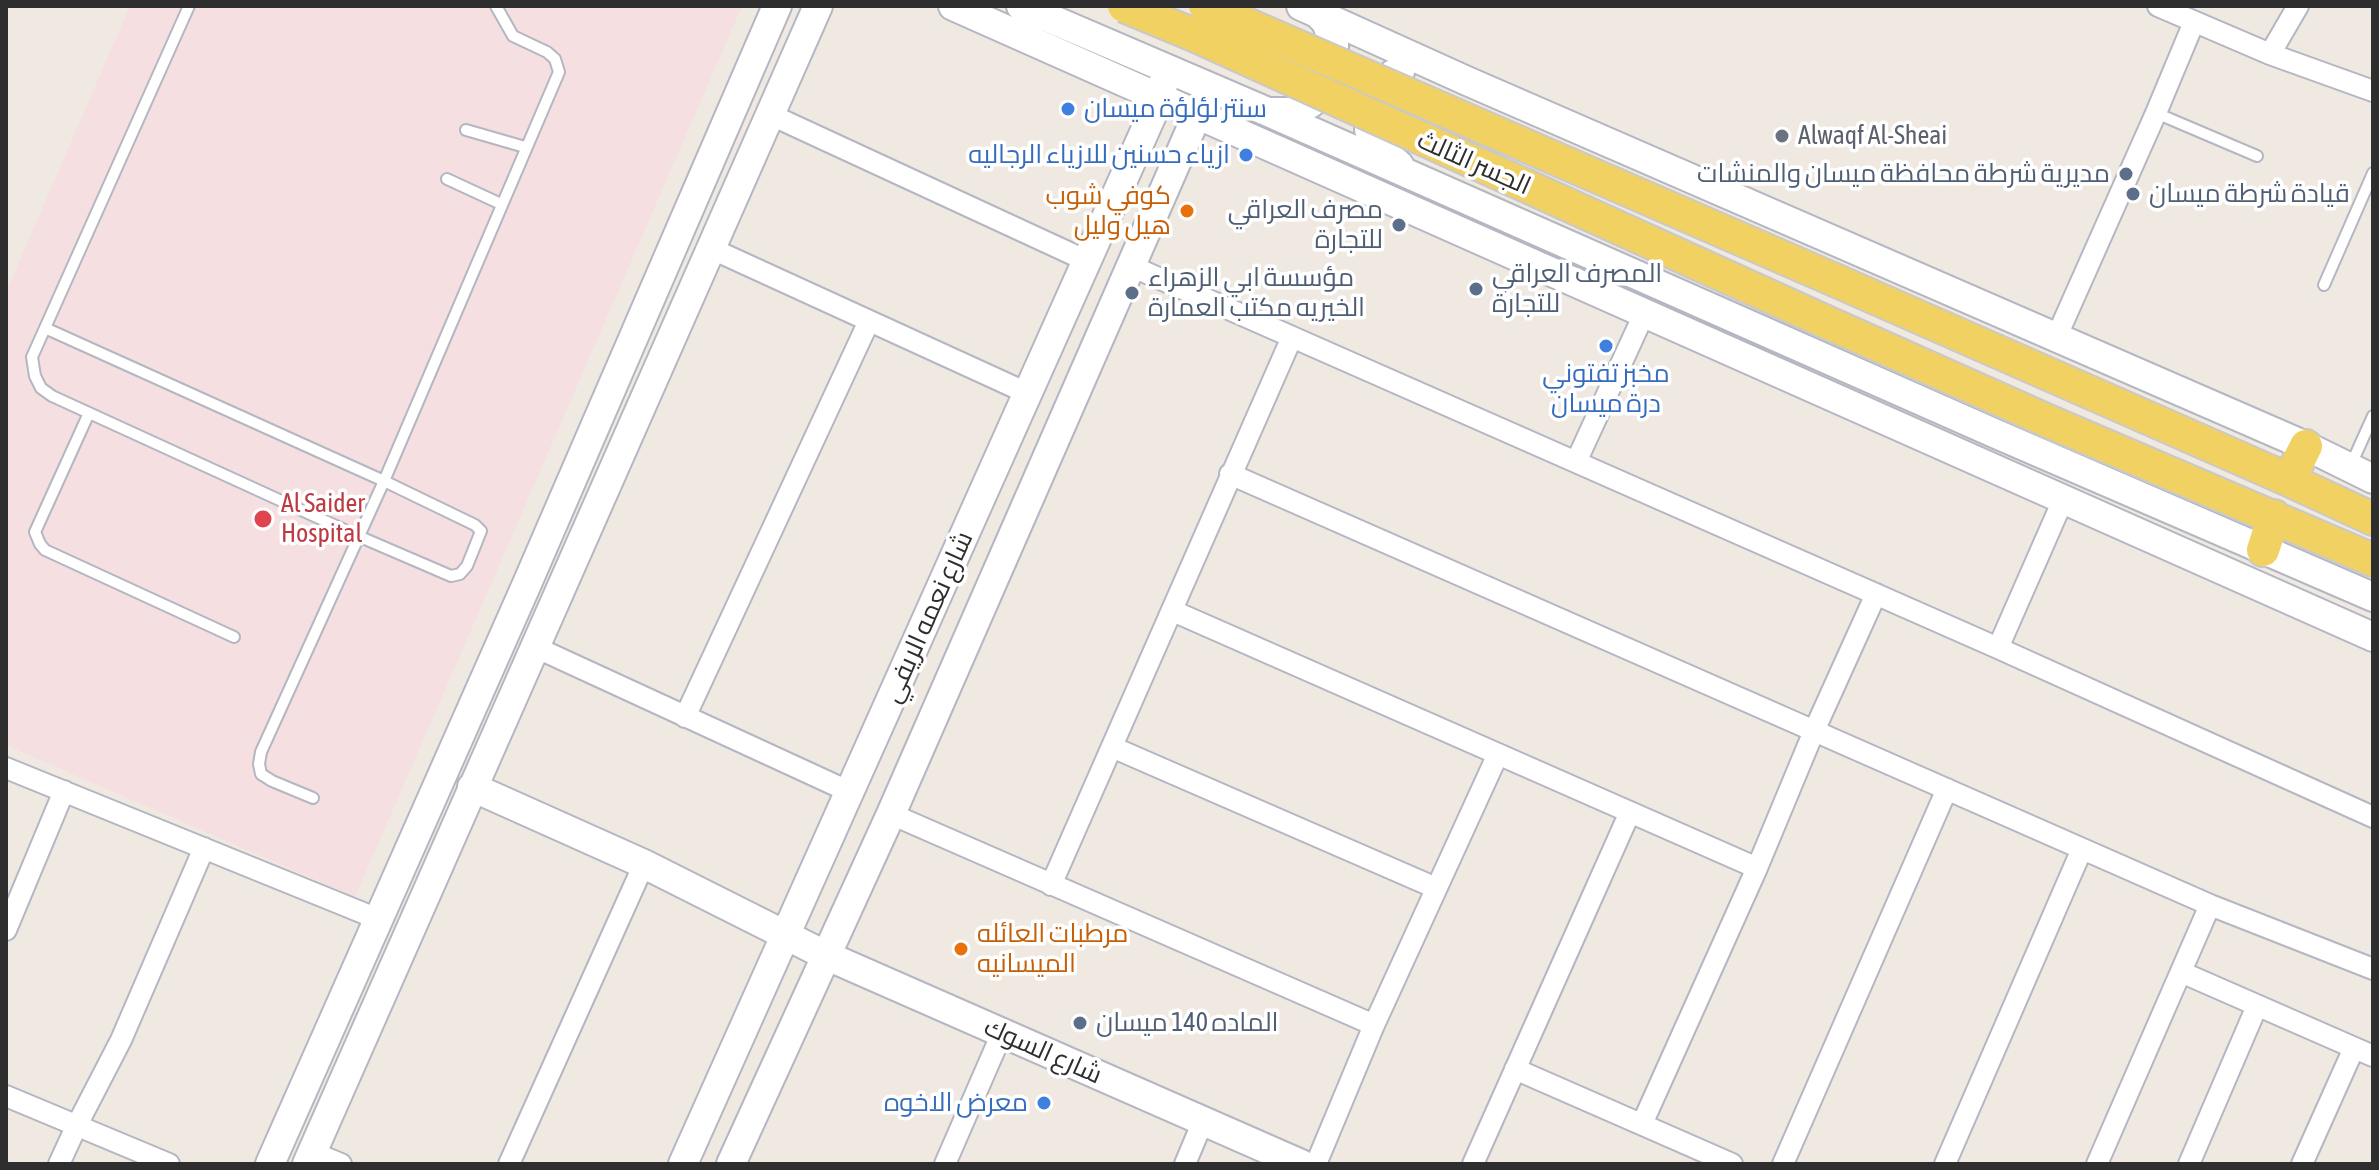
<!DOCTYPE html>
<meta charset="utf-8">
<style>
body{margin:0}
#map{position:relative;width:2379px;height:1170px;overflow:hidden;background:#efe9e1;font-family:"Asap Condensed",sans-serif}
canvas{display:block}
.frame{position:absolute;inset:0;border:8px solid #2e2e2e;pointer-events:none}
</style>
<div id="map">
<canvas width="2379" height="1170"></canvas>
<div class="frame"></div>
</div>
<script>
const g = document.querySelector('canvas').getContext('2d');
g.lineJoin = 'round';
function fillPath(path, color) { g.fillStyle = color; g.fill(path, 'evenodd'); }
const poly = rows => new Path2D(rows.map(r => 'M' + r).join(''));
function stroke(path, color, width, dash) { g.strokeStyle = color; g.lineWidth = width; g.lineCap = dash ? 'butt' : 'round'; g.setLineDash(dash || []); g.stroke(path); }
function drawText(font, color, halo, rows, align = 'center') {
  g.font = font + ' "Asap Condensed",Cairo,sans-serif'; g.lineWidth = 7; g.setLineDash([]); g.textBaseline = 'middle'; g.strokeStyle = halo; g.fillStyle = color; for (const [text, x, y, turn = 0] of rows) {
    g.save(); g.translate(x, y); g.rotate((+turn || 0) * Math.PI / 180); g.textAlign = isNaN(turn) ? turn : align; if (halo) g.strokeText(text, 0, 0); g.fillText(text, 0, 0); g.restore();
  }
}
fillPath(poly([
 [130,6,742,6,355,897,6,745,6,292]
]), '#f5dfe0');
const lane = poly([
 [2156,113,2257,156],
 [466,130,525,147],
 [447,179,501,204],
 [2324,285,2373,173],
 [45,328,384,481,475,525,481,531,467,566,460,574,451,576,358,536,52,396,41,388,35,376,32,357,45,328,189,6],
 [89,413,35,532,40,544,45,550,234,637],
 [2350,467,2373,416],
 [313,798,272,781,261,774,259,764,261,752,384,481,559,72,555,59,547,52,513,36,496,6]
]);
const street = poly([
 [2158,6,2270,54,2373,91],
 [2270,54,2298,6],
 [769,114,1087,261],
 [710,248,1027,393],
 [1131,266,1998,648,2373,817],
 [2056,338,2156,113,2194,22],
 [1576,462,1644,314],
 [1230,474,2210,905,2373,969],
 [1173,611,1757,868],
 [535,647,850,792],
 [1998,648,2063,500],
 [685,717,869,321],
 [1112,747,1436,888],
 [6,768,378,919],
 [891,814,1374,1025],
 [1051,885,1292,337],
 [6,930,64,791],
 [2181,972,2373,1056],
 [1515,1069,1732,1164],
 [6,1096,169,1164],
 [1642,1124,1757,868,1814,731,1876,594],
 [312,1152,341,1164],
 [59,1164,76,1127,121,1040,204,848],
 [509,1164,644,864],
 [945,1164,1002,1033],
 [1185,1164,1203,1121],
 [1316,1164,1374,1025,1498,754],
 [1473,1164,1630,812],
 [1783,1164,1947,789],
 [1945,1164,2082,849],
 [2097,1164,2210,905],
 [2189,1164,2257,1006],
 [2302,1164,2354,1048]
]);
const secondary = poly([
 [953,6,2373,637],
 [1021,6,1268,112,1994,433,2373,597],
 [1301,6,1467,81,2306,446,2373,479],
 [1269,112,1295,112,1311,103,1323,88,1329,76,1334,58,1334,44,1326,22,1317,13],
 [1399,165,1385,153,1369,130,1369,109,1378,88,1393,74,1400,72],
 [472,787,644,864,825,955,1301,1164],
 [270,1164,526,586,777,6],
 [307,1164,818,6],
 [683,1164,1160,97,1164,81],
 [731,1164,891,814,1197,115,1208,99]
]);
const primary = poly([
 [1837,281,2289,480,2373,519],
 [1824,321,2048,421,2373,560],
 [2289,480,2306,446],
 [2263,550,2274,516]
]);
stroke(lane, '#b4b7c1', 14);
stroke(street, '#b4b7c1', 24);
stroke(secondary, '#b4b7c1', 32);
stroke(primary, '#c9c9c9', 36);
stroke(lane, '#fff', 10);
stroke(street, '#fff', 20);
stroke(secondary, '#fff', 28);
stroke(primary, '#f2d163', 32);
const primaryBridge = poly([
 [1124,6,1194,35,1824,321],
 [1205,6,1837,281]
]);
stroke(primaryBridge, '#c9c9c9', 36, []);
stroke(primaryBridge, '#f2d163', 32);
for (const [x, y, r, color] of [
 [1068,109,8,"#3f7fe0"],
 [1782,136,8,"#6b7280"],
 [1246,155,8,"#3f7fe0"],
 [2126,174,8,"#5c6f8a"],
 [2133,194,8,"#5c6f8a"],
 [1187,211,8,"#e8710a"],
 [1399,225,8,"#5c6f8a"],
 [1476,289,8,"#5c6f8a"],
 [1132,293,8,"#5c6f8a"],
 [1606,346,8,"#3f7fe0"],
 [263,519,10,"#e0444e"],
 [961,949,8,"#e8710a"],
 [1080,1023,8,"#5c6f8a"],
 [1044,1103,8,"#3f7fe0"]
]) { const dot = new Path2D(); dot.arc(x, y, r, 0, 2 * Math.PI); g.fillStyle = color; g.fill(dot); stroke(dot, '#fff', 3); }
drawText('26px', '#366cbe', '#fff', [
 ["سنتر لؤلؤة ميسان",1084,109,"left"],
 ["ازياء حسنين للازياء الرجاليه",1230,155],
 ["مخبز تفتوني",1606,374,"center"],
 ["درة ميسان",1606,404,"center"],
 ["معرض الاخوه",1028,1103]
], 'right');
drawText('26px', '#5b616d', '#fff', [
 ["Alwaqf Al-Sheai",1798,136]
], 'left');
drawText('26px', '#2e2e2e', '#fff', [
 ["الجسر الثالث",1474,163,24],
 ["شارع نعمه الريفي",928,617,-66],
 ["شارع السوك",1043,1051,24]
]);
drawText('26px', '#4e5e75', '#fff', [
 ["مديرية شرطة محافظة ميسان والمنشات",2110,174,"right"],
 ["قيادة شرطة ميسان",2149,194],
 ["مصرف العراقي",1383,210,"right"],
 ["للتجارة",1383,240,"right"],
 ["المصرف العراقي",1492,274],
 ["للتجارة",1492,304],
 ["مؤسسة ابي الزهراء",1148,278],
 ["الخيريه مكتب العمارة",1148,308],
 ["الماده 140 ميسان",1096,1023]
], 'left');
drawText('26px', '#c56008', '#fff', [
 ["كوفي شوب",1171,196],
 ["هيل وليل",1171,226],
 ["مرطبات العائله",977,934,"left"],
 ["الميسانيه",977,964,"left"]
], 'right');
drawText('26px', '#be3a42', '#fff', [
 ["ِAl Saider",281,504],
 ["Hospital",281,534]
], 'left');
</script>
